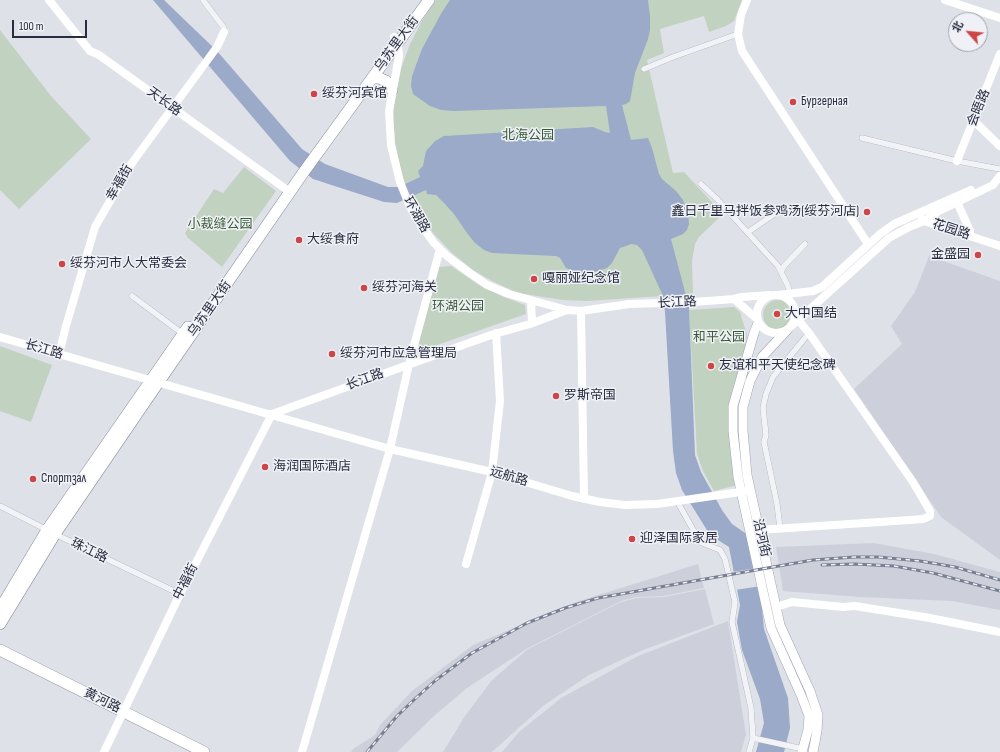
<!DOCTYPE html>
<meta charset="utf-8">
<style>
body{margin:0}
#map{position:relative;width:1000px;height:752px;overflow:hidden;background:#dfe1e8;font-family:"Sofia Sans Condensed","Noto Sans SC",sans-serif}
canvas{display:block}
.north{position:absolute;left:948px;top:12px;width:40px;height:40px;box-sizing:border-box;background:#eff1f6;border:1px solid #9fa3ad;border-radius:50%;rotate:297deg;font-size:11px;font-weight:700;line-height:16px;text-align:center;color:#282d3f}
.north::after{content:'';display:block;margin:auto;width:14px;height:18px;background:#cd4546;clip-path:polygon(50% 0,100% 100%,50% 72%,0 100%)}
.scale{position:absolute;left:12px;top:20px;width:75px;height:18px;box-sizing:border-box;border:2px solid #282d3f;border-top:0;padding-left:5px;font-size:12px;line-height:14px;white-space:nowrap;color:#282d3f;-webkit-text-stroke:3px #eff1f6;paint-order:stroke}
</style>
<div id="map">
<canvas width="1000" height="752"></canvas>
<div class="north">北</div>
<div class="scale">100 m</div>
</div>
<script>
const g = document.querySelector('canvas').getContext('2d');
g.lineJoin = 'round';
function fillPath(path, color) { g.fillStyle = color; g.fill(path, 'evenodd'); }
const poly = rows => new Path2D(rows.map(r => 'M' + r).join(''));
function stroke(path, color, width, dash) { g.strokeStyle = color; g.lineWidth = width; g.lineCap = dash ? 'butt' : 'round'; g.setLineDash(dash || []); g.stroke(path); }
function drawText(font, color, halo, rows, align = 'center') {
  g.font = font + ' "Sofia Sans Condensed","Noto Sans SC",sans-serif'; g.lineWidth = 3; g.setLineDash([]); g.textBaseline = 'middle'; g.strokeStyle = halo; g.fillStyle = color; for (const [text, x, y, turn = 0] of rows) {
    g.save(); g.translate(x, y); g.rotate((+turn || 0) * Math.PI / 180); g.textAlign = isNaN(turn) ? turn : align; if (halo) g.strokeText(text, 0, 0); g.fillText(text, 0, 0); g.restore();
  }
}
fillPath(poly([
 [929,256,1000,281,1000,560,941,517,854,389,902,344,891,326,915,292],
 [874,543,934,554,1000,572,1000,610,952,601,859,597,783,591,776,547],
 [698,564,704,588,663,596,637,597,621,601,528,648,467,688,434,716,397,752,351,752,353,749,375,735,380,725,412,691,473,645,576,602],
 [705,589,714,624,643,650,589,675,543,706,492,752,443,752,465,716,492,680,528,649,621,602,637,598,664,597],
 [728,621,746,735,741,752,502,752,519,732,561,698,638,656]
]), '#cdd0da');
fillPath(poly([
 [436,0,742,0,734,21,726,26,709,32,704,16,660,29,664,53,647,60,673,173,684,172,723,214,699,237,695,244,692,261,693,294,587,301,563,300,518,293,494,282,473,270,452,253,433,233,417,209,402,177,395,142,393,121,394,107,401,69,410,44,422,21],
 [0,30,51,96,91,139,19,209,0,190],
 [244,167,276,191,222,267,187,237,185,233,214,189,223,193],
 [451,266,479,285,504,297,525,305,526,314,423,350,418,344,439,267],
 '763 315a15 15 0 1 1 30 0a15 15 0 1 1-30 0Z',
 [734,307,740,312,747,335,745,351,730,406,737,485,714,491,703,471,697,454,689,310],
 [0,346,52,365,31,422,0,411]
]), '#c2d2c0');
fillPath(poly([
 [153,0,164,0,217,51,302,149,325,164,388,187,399,187,420,177,418,171,423,166,426,151,435,141,444,136,593,127,605,132,610,133,606,106,454,111,441,110,430,106,413,94,411,86,412,76,422,49,442,12,450,0,648,0,650,16,650,30,648,39,635,73,630,101,626,104,622,105,631,140,648,138,652,148,659,174,662,179,676,191,683,200,688,212,689,224,687,230,683,234,671,239,689,307,695,455,701,472,722,510,732,524,748,535,760,588,764,629,788,698,790,728,784,752,756,752,764,723,760,699,742,650,737,622,740,605,729,547,710,535,682,490,676,473,673,451,665,312,663,296,642,250,637,245,631,244,626,246,620,248,612,263,607,268,591,273,578,273,566,268,560,258,556,256,492,253,484,250,475,243,467,233,454,214,444,203,436,195,427,194,426,190,397,203,384,202,313,179,290,161]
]), '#9aaac8');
fillPath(poly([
 [757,568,761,586,735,590,732,572]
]), '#dfe1e8');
const street = poly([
 [203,0,224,28,224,32],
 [644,69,673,57,738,34],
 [862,138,957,161,1000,169],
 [701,184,718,200,778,266,788,286,789,294],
 [748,232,776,213],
 [781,272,784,266,805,244],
 [132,296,183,334],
 [677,501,700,542,720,550,725,559,735,602,732,622,751,708,753,738,749,752],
 [0,506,55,534,180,594],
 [780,528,777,504,764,442,766,435,763,408,766,394,773,377,809,333],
 [753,738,803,749]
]);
const primary = poly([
 [758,323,754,333,733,406,733,431,738,477,771,628,801,695,809,716,808,730,802,752],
 [788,329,762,357,750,381,743,407,743,431,747,475,780,625,810,691,818,715,817,731,813,752]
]);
const highway = poly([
 [373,78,379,78,386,81,392,90],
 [0,609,47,530,188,327],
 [0,624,55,534,158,383,303,173,429,0],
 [0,650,204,752]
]);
stroke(street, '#a4a7b2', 6);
stroke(primary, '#9fa4b4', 10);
stroke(highway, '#878d9f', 12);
stroke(street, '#f2f3f7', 5.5);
stroke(poly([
 [49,0,90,51,99,55,290,192],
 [747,0,741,15,738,34,742,51,868,244],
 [945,0,1000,18],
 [394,37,398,44,399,56,389,111,391,145,400,182,410,207,419,222,434,243,447,256,467,271,487,285,509,294,567,310],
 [974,121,1000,146],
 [957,161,1000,54],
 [957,202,970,231],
 [922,219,924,221,1000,246],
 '757 314a19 19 0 1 1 38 0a19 19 0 1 1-38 0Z',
 [778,295,813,291,822,287,880,234,894,224,971,190],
 [734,299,756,318],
 [531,301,532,323],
 [581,311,584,499],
 [788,329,889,238,909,227,924,221,939,211,993,185,1000,176],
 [0,337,390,449,492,472,572,496,600,502,625,505,657,504,747,491],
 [59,354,66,326,95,227,132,163,217,47,224,32],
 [272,414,491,335,530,324,567,310,581,311,629,304,693,302,734,299,742,297,770,295],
 [759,530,910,520,923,519,930,516,930,511,913,482,809,333,795,316,799,319],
 [466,564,492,472,500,401,496,333],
 [776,607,792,602,843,607,855,606,930,618,1000,632],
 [104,752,180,594,272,414],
 [302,752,390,449,409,364,440,249]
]), '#fff', 8);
stroke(primary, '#fff', 9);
stroke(highway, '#fff', 11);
const rail = poly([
 [822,565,854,564,894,566,933,573,1000,591],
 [367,752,397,716,417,697,436,680,472,653,527,623,565,608,598,598,790,564,813,560,854,557,878,557,920,561,955,567,1000,580]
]);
stroke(rail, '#797f92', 3);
stroke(rail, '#eff1f6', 1.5, [4.5]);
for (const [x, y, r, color] of [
 [314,94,4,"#cd4546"],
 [793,102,4,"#cd4546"],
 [867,212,4,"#cd4546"],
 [299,240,4,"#cd4546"],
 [978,255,4,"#cd4546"],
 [62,264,4,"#cd4546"],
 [534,279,4,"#cd4546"],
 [364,288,4,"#cd4546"],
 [777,314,4,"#cd4546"],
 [332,354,4,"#cd4546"],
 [711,366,4,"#cd4546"],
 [556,396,4,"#cd4546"],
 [265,467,4,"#cd4546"],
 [33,479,4,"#cd4546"],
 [632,539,4,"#cd4546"]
]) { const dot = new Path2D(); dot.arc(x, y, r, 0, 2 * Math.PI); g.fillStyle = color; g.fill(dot); stroke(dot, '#eff1f6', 1.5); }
drawText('13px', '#282d3f', '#eff1f6', [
 ["乌苏里大街",397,44,-54],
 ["天长路",164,102,36],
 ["会晤路",979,108,-68],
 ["幸福街",120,183,-60],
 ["环湖路",416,215,60],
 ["花园路",951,230,18],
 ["长江路",677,303,-3],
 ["乌苏里大街",210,309,-55],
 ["长江路",44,350,16],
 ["长江路",365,380,-20],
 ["远航路",509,477,16],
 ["沿河街",761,538,77],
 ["珠江路",89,551,26],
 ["中福街",186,582,-63],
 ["黄河路",102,701,26]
]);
drawText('13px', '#282d3f', '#eff1f6', [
 ["绥芬河宾馆",322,94],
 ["Бургерная",801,102],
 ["鑫日千里马拌饭参鸡汤(绥芬河店)",859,212,"right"],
 ["大绥食府",307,240],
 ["金盛园",970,255,"right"],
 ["绥芬河市人大常委会",70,264],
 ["嘎丽娅纪念馆",542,279],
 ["绥芬河海关",372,288],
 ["大中国结",785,314],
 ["绥芬河市应急管理局",340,354],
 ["友谊和平天使纪念碑",719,366],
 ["罗斯帝国",564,396],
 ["海润国际酒店",273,467],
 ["Спортзал",41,479],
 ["迎泽国际家居",640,539]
], 'left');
drawText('13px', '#375b36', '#eff1f6', [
 ["北海公园",528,136],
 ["小裁缝公园",220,225],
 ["环湖公园",458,307],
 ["和平公园",719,338]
]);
</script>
